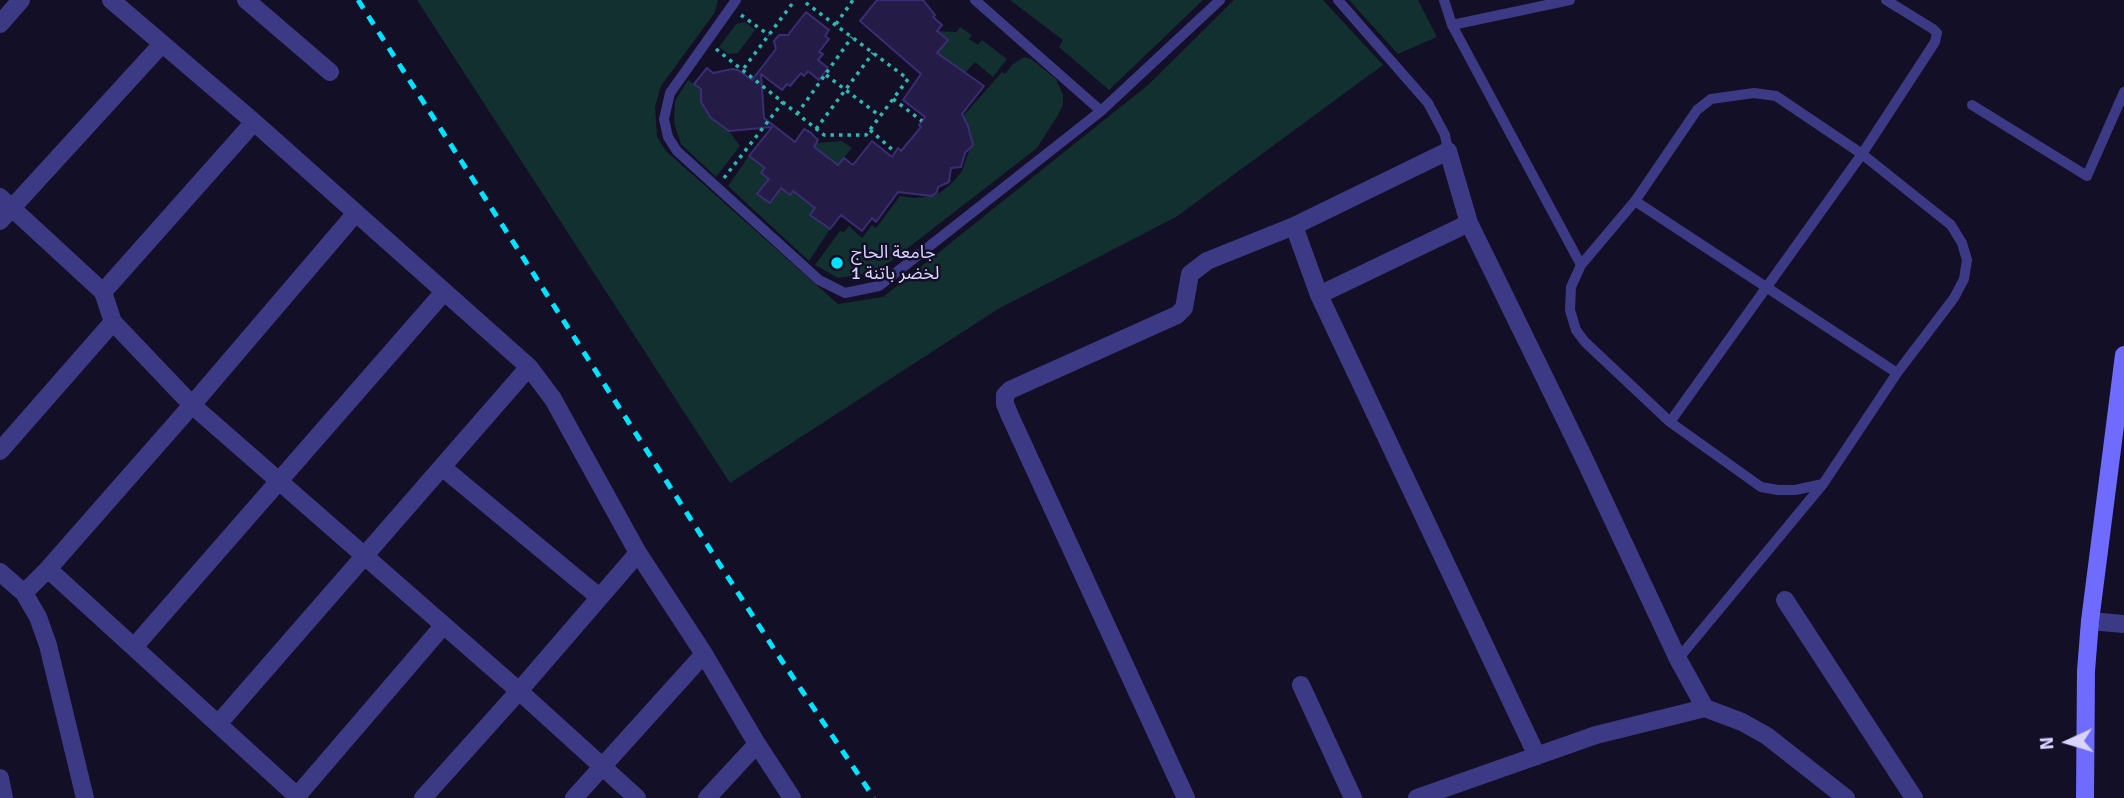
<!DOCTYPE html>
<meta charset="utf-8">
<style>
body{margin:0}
#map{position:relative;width:2124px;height:798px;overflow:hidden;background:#130f26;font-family:Signika,sans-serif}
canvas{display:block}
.north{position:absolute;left:2033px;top:707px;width:70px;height:70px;-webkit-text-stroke:5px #130f26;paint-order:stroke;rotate:266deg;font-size:19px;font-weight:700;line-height:28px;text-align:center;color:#d9d4ff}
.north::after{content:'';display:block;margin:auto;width:24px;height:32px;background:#d9d4ff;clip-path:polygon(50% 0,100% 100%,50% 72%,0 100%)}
</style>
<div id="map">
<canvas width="2124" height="798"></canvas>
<div class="north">N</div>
</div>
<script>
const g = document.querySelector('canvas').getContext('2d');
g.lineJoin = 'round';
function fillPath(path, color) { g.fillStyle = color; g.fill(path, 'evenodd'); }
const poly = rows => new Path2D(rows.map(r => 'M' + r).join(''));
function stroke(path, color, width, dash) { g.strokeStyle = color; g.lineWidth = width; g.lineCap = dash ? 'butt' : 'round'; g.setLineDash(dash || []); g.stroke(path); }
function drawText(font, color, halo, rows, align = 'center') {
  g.font = font + ' Signika,"Noto Sans Arabic",sans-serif'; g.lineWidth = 5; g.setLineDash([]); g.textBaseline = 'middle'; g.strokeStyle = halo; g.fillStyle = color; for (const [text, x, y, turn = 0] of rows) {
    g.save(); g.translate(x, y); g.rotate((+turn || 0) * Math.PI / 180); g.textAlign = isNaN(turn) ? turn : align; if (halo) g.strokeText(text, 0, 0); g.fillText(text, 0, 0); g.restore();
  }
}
fillPath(poly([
 [417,0,718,0,715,12,661,86,655,107,657,137,666,151,838,304,883,297,1148,85,1234,0,1323,0,1383,65,1176,217,998,309,730,483],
 [1010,0,1203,0,1109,90,1059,47,1063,40],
 [1349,0,1418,0,1437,37,1398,54],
 [745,22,755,30,738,53,728,54,719,47,736,24],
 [960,27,972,35,969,39,978,45,982,40,1007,59,993,77,975,62,965,73,930,62,948,40,937,31,956,32],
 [1024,57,1031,59,1056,79,1063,95,1063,105,1058,115,1037,148,891,261,870,273,838,278,815,265,840,231,844,232,849,226,862,238,872,225,876,228,900,196,915,198,932,196,941,192,953,182,962,171,973,140,970,140,964,115,1002,72,1005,74,1013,64],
 [688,80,701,89,701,102,711,118,729,131,740,146,716,177,681,144,674,123,675,101],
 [842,141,852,148,838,165,809,153,816,143],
 [749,156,765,168,761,173,769,179,758,194,770,203,781,188,789,195,793,191,809,203,813,199,819,203,810,215,830,229,809,261,728,186]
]), '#12302f');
const building = poly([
 [877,0,923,0,935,15,933,17,942,25,937,31,948,40,937,53,984,86,962,114,968,126,973,145,965,153,961,167,951,168,949,182,938,187,937,192,932,196,898,192,876,222,872,218,862,231,841,215,830,229,810,215,815,208,793,191,790,195,781,188,770,203,757,194,769,179,761,173,765,168,749,156,772,127,729,131,711,118,701,102,701,89,694,84,707,68,713,73,733,69,738,70,752,80,776,49,774,41,779,35,788,35,806,12,829,30,825,36,829,39,819,52,823,54,818,60,828,68,819,80,808,71,804,76,801,73,790,86,787,84,782,90,761,74,764,118,795,142,804,129,810,132,818,140,814,147,838,165,844,158,853,165,872,141,892,157,898,148,901,151,921,127,919,125,925,117,903,100,921,74,860,21,877,0]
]);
fillPath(building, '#241b47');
stroke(building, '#3b2d73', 2);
stroke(poly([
 [741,15,769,35],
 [836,24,853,0],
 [716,49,824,135,866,135,908,79,802,0],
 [744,68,795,0],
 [826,75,880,116],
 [893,99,922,121],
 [797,114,852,37],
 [816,129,873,53],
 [870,130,895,152],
 [724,178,783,102]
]), '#2fb8b0', 3.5, [3.5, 5]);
stroke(poly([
 [736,0,670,93,664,119,668,137,677,151,819,280,845,293,879,286,1101,111,1220,0],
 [975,0,1101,111],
 [1338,0,1428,103,1445,135,1448,151],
 [1444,0,1452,25,1581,265],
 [1452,25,1570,0],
 [1972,105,2087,176,2124,92],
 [1635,201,1897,373],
 [1670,422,1862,154,1935,42,1937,33,1933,29,1886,0],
 [1678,659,1823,484,1897,373,1954,298,1964,279,1967,260,1962,243,1951,225,1862,154,1776,96,1754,93,1711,99,1697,110,1635,201,1581,265,1571,287,1570,310,1576,330,1585,342,1670,422,1761,487,1778,490,1795,490,1823,484]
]), '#3d3a85', 10);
stroke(poly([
 [111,0,254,122,529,367,553,399,638,553,704,654,757,744,792,798],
 [246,0,330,72],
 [0,24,21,0],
 [0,197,103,292,113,322,192,405,519,691,637,798],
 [0,221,162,44],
 [1294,226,1319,295,1537,756],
 [103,292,254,122],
 [1319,295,1469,223],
 [0,451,113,322],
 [442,467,599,597],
 [48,569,299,798],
 [0,572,24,593,38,617,48,645,85,798],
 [24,593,48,569,192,405,355,214],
 [1785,600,1914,798],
 [2090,621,2124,624],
 [134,647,444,292],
 [1301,685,1353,798],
 [218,724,529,367],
 [0,778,4,798],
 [297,796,443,626],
 [423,798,519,691,638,553],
 [574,798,704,654],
 [707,798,757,744],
 [1186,798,1010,416,1005,404,1005,395,1010,390,1177,315,1184,308,1190,274,1207,261,1294,226,1448,151,1469,223,1582,454,1678,659,1705,708,1742,722,1767,736,1846,798],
 [1417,798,1596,735,1705,708]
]), '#3d3a85', 18);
stroke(poly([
 [2085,798,2086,671,2090,621,2124,355]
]), '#6f6bff', 18);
stroke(poly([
 [358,0,774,649,874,798]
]), '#00e5ff', 5, [10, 9]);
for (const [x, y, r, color] of [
 [837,263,7,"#00e5ff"]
]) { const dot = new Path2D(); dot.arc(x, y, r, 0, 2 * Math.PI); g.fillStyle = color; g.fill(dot); stroke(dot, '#130f26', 2.5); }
drawText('18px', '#d9d4ff', '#130f26', [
 ["جامعة الحاج",851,253],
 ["لخضر باتنة 1",851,274]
], 'left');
</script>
